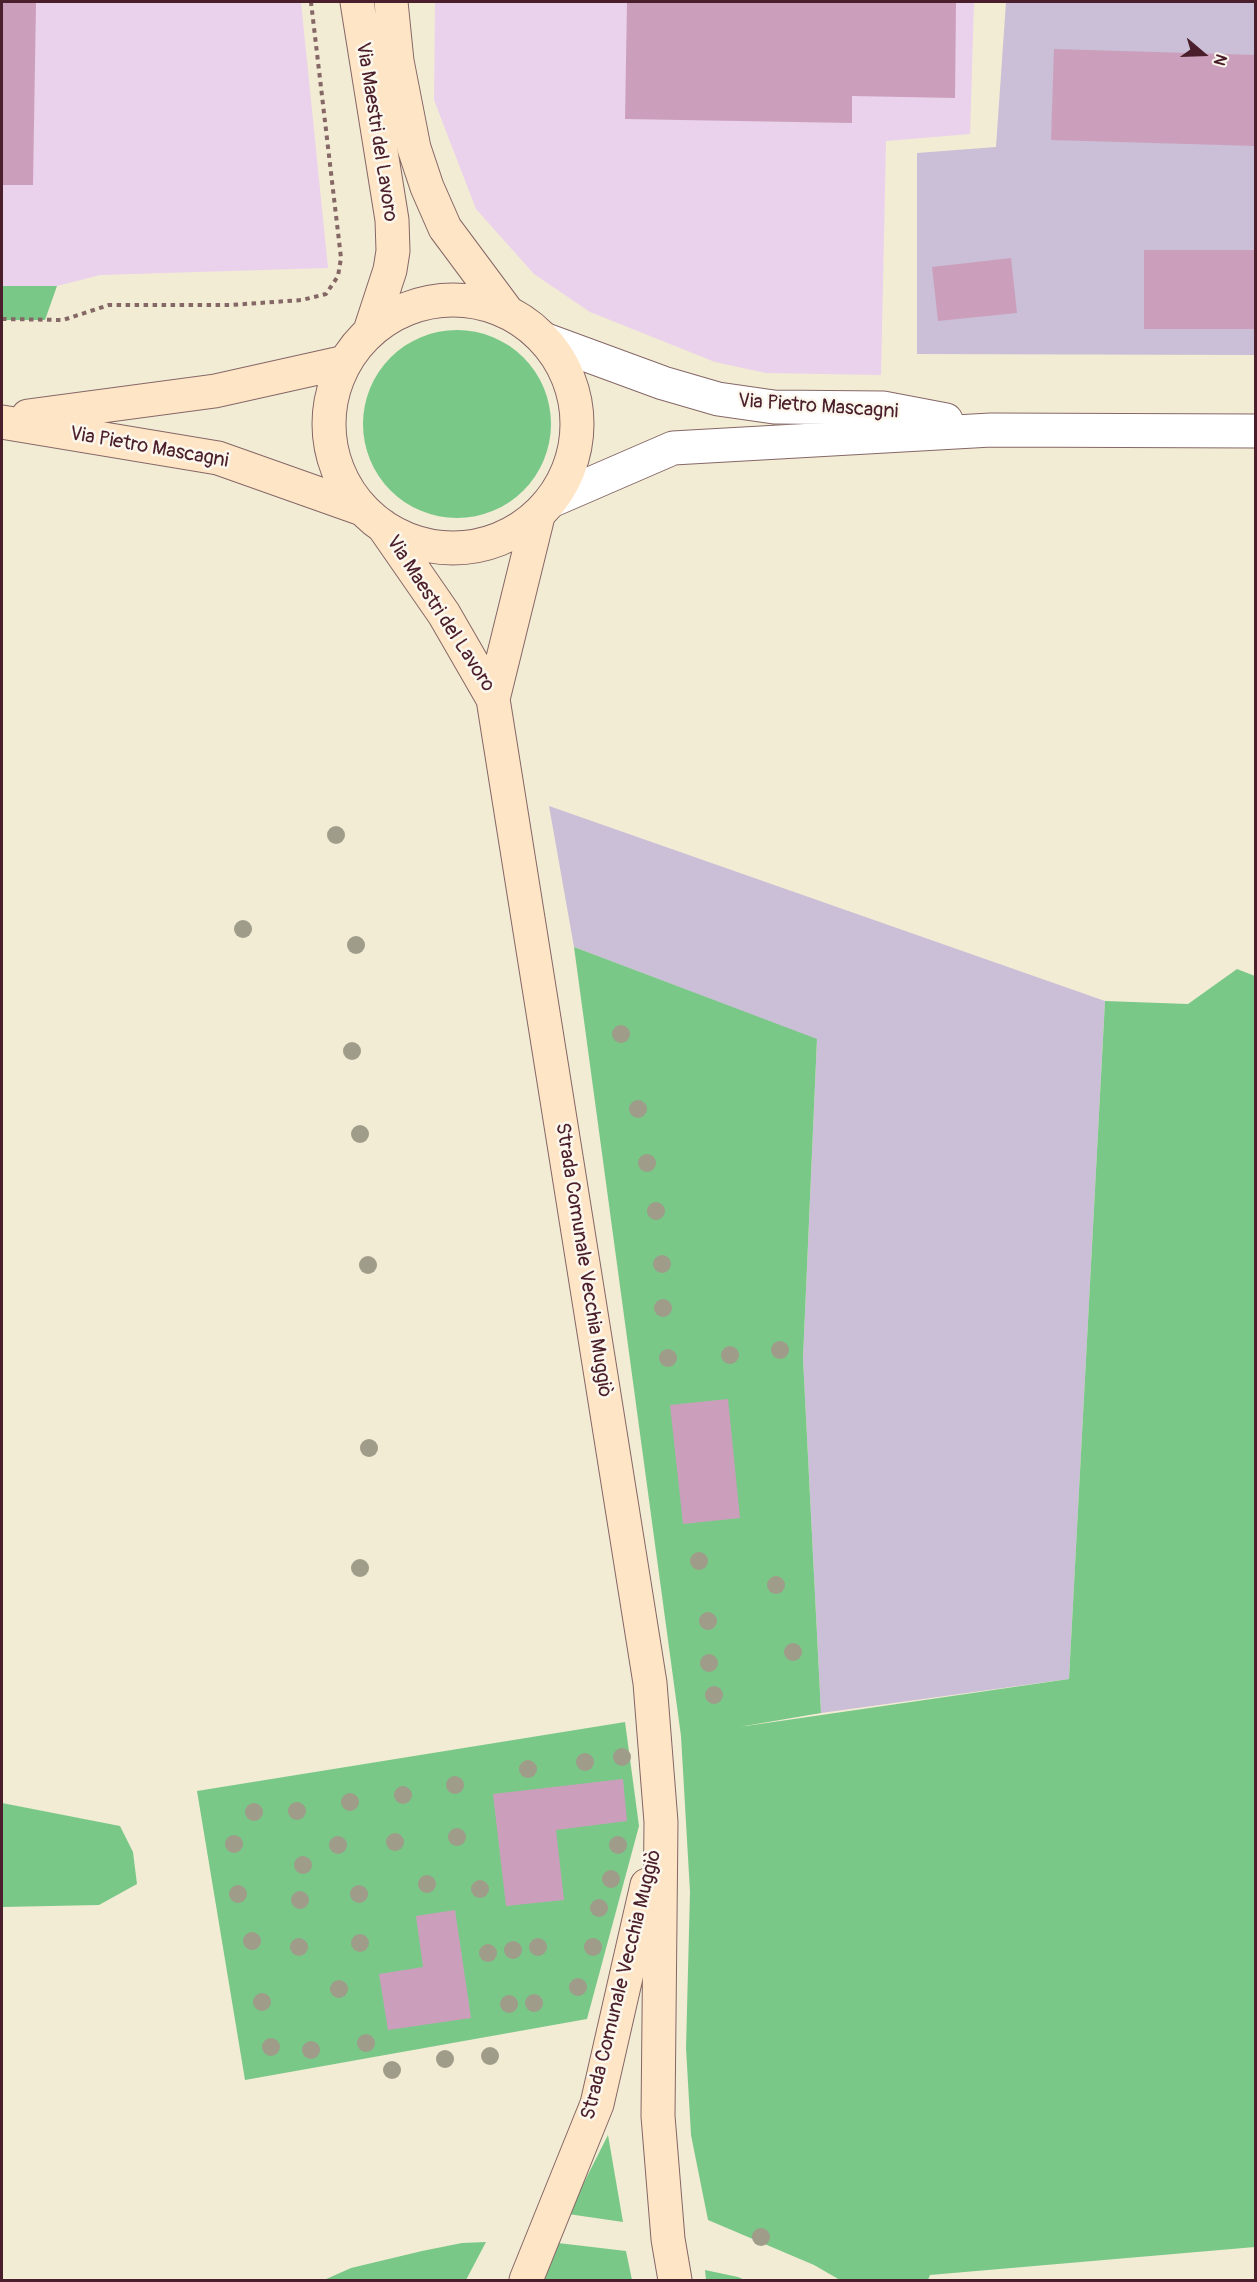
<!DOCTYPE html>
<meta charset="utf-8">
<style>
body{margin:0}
#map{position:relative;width:1257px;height:2282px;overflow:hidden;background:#f2ecd5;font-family:Pangolin,sans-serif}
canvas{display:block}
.frame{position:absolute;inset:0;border:3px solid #4a1f2b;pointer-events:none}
.north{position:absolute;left:1173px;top:24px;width:60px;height:60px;-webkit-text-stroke:4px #fbf7ec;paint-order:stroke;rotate:109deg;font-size:16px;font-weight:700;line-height:24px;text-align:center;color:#4a1f2b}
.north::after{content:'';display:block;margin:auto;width:21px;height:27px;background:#4a1f2b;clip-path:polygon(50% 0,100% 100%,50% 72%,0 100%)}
</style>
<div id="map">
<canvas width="1257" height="2282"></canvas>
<div class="frame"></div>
<div class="north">N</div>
</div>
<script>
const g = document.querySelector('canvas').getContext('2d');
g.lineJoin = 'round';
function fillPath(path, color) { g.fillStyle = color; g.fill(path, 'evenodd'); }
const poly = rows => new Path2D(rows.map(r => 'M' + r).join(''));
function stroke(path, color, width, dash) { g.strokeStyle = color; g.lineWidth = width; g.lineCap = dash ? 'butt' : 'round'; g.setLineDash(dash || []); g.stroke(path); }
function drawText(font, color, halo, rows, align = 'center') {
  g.font = font + ' Pangolin,sans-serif'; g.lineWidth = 5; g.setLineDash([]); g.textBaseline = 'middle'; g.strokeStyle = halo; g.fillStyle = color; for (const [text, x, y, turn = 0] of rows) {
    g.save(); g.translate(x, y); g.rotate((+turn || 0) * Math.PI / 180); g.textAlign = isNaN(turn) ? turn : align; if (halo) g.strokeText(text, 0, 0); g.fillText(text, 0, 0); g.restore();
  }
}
fillPath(poly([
 [2,2,301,2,328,268,100,275,57,286,2,286],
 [435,2,974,2,970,134,886,141,881,375,766,373,715,362,590,312,534,274,476,209,434,100]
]), '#ead1ec');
fillPath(poly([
 [1006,2,1255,2,1255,355,917,354,917,153,996,147],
 [549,806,1105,1001,1069,1679,821,1713,803,1358,817,1040,574,947]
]), '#cabfd6');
fillPath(poly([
 [2,286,57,286,45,320,2,320],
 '363 424a94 94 0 1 1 188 0a94 94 0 1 1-188 0Z',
 [574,947,817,1039,803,1358,821,1713,739,1727,1069,1679,1105,1001,1188,1004,1237,969,1255,976,1255,2247,930,2275,928,2280,840,2280,814,2265,708,2220,691,2135,686,2048,690,1892,681,1736],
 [625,1722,639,1826,587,2019,245,2080,197,1791],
 [2,1803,120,1826,133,1852,137,1884,99,1905,2,1907],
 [608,2135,623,2222,568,2214],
 [486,2242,466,2280,324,2280,351,2268,422,2251,462,2243],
 [558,2243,626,2251,632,2280,542,2280],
 [705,2270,738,2277,745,2280,706,2280]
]), '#7ac888');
fillPath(poly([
 [2,2,36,2,33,185,2,185],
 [627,2,956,2,955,98,852,96,852,123,625,119],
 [1054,49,1256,55,1256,146,1051,140],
 [1144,250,1256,250,1256,329,1144,329],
 [1011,258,1017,313,938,321,932,267],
 [728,1399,740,1518,683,1524,670,1405],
 [623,1779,627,1821,556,1830,564,1900,506,1906,493,1794],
 [455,1910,471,2018,388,2030,379,1974,423,1967,416,1916]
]), '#cb9fbb');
const tertiary = poly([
 [546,340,663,383,718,399,774,407,883,408,946,420],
 [553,500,673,448,991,430,1256,431]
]);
const secondary = poly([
 [357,2,392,220,393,251,390,270,370,331],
 [391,2,397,61,414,148,427,187,445,228,506,310],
 '329 424a124 124 0 1 1 248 0a124 124 0 1 1-248 0Z',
 [28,416,215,391,345,362],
 [2,422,218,458,362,509],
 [383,526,444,614,493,699,650,1683,661,1822,658,2116,668,2239,675,2280],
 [493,699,538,516],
 [526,2280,597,2104,647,1885]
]);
stroke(tertiary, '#856766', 35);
stroke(secondary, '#856766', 35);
stroke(poly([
 [2,319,63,320,109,305,231,305,302,300,326,294,338,276,341,258,311,2]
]), '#856766', 4, [4.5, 4.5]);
stroke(tertiary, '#fff', 33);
stroke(secondary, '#fee5c5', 33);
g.fillStyle = '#9f9c8a';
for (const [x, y] of [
 [336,835],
 [243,929],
 [356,945],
 [621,1034],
 [352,1051],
 [638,1109],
 [360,1134],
 [647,1163],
 [656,1211],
 [662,1264],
 [368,1265],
 [663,1308],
 [780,1350],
 [730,1355],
 [668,1358],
 [369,1448],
 [699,1561],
 [360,1568],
 [776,1585],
 [708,1621],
 [793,1652],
 [709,1663],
 [714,1695],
 [622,1757],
 [585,1762],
 [528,1769],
 [455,1785],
 [403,1795],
 [350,1802],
 [297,1811],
 [254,1812],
 [457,1837],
 [395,1842],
 [234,1844],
 [338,1845],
 [618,1845],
 [303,1865],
 [611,1879],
 [427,1884],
 [480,1889],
 [238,1894],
 [359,1894],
 [300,1900],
 [599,1908],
 [252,1941],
 [360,1943],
 [299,1947],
 [538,1947],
 [593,1947],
 [513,1950],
 [488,1953],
 [578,1987],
 [339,1989],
 [262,2002],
 [534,2003],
 [509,2004],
 [366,2043],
 [271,2047],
 [311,2050],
 [490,2056],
 [445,2059],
 [392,2070],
 [761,2237]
]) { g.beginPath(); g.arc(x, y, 9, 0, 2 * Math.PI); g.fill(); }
drawText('20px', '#4a1f2b', '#fbf7ec', [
 ["Via Maestri del Lavoro",376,132,81],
 ["Via Pietro Mascagni",818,407,4],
 ["Via Pietro Mascagni",149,448,10],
 ["Via Maestri del Lavoro",440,614,57],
 ["Strada Comunale Vecchia Muggiò",583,1260,81],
 ["Strada Comunale Vecchia Muggiò",622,1985,-76]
]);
</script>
